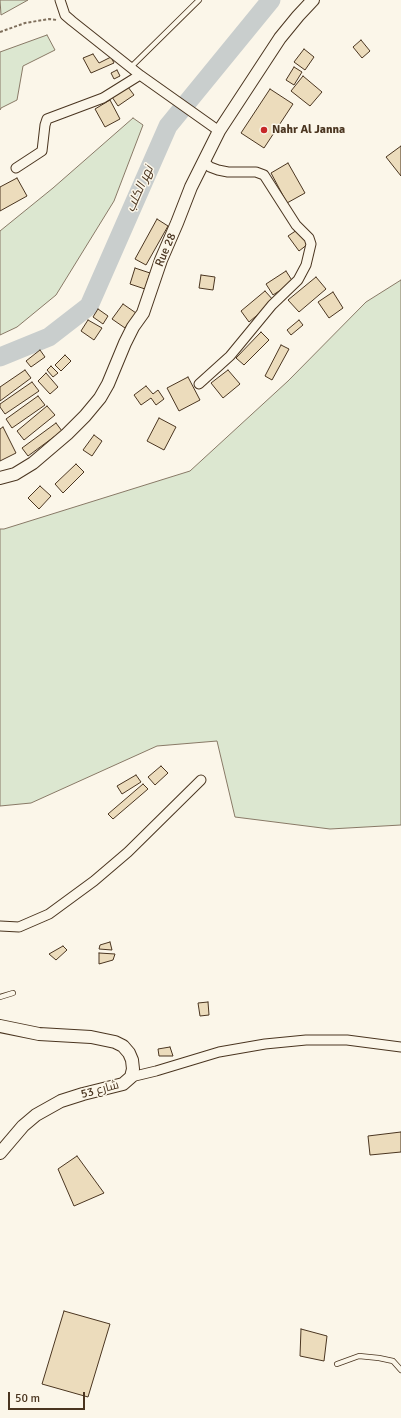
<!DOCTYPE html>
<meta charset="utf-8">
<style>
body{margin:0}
#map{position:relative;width:401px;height:1418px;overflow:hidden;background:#fbf6e9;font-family:Signika,sans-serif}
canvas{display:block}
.scale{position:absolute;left:8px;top:1392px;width:77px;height:18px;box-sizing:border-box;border:2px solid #4a3520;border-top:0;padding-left:5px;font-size:12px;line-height:14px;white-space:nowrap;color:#4a3520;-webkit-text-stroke:3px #fbf6e9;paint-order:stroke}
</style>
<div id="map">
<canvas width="401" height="1418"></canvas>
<div class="scale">50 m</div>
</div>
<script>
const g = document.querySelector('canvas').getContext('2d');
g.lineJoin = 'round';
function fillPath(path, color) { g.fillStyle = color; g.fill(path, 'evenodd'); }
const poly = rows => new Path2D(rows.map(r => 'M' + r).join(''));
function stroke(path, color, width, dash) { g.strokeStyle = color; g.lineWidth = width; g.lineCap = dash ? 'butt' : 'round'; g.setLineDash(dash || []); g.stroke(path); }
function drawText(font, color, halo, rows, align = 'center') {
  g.font = font + ' Signika,Cairo,sans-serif'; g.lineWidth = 3; g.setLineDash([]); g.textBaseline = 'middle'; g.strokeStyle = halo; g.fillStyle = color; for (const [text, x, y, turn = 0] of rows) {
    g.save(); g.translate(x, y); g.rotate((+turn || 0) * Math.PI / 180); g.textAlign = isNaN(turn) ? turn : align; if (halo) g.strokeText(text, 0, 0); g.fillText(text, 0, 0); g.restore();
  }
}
const green = poly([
 [0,0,28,0,1,15,0,0],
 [47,35,55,50,23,66,17,100,1,108,0,110,0,52,47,35],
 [133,118,143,125,114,201,56,295,17,327,0,335,0,231,53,188,133,118],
 [401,280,401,825,330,829,235,817,217,741,157,746,31,803,0,806,0,529,4,529,190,471,288,381,366,302,401,280]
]);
fillPath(green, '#dce7d0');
stroke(green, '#887966', 1);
stroke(poly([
 [0,357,49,337,89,306,168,126,271,0]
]), '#c9cecd', 19);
const building = poly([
 [361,40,370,51,362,58,353,47,361,40],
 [304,49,314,57,305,70,294,62,304,49],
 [93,54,99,63,111,57,114,63,91,73,83,58,93,54],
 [294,67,302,72,294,85,286,80,294,67],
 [117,70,120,76,114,79,111,73,117,70],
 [303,76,322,92,310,106,291,91,303,76],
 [128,87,134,95,118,106,112,97,128,87],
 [270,89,293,104,264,148,241,133,270,89],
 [110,100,120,119,105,127,95,109,110,100],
 [401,146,401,176,386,157,401,146],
 [288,163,305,193,287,203,271,173,288,163],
 [17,178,27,196,0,211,0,187,17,178],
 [157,219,168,226,146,265,135,259,157,219],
 [297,230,308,244,299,251,288,236,297,230],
 [135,268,150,273,145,289,130,284,135,268],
 [286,271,293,282,273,295,266,284,286,271],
 [201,275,215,277,213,290,199,288,201,275],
 [316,277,326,289,299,312,288,300,316,277],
 [265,291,274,301,249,322,241,311,265,291],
 [333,292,343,308,329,318,318,302,333,292],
 [123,304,136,313,125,328,112,319,123,304],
 [98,309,108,316,103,324,93,317,98,309],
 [88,320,102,328,94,340,81,331,88,320],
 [299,320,303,325,291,335,287,330,299,320],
 [261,332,269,340,244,365,236,358,261,332],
 [281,345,289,349,272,380,265,376,281,345],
 [40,350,45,357,31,367,26,361,40,350],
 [65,355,71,361,61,371,55,365,65,355],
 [51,366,58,373,53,377,47,370,51,366],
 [25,370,31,378,0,401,0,387,25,370],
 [228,370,240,384,223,398,211,383,228,370],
 [46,373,58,387,50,394,38,381,46,373],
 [188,377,200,400,179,411,167,388,188,377],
 [32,382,39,391,5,414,0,407,0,404,32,382],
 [146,386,153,394,158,390,164,399,156,405,151,398,141,405,134,395,146,386],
 [38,396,45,405,12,428,6,419,38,396],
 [47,406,55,415,24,440,17,431,47,406],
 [159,418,176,427,164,450,147,441,159,418],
 [56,423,62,431,28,456,22,448,56,423],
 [3,427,16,453,0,461,0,429,3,427],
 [94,435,102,441,92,456,83,450,94,435],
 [76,464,84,472,63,493,55,484,76,464],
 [40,486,51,496,39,509,28,498,40,486],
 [161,766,168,773,155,785,148,777,161,766],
 [136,775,141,782,122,794,117,786,136,775],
 [143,784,148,789,113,819,108,814,143,784],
 [110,942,112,950,99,949,100,945,110,942],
 [63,946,67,950,56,960,49,954,63,946],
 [99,953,115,954,113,960,99,964,99,953],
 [208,1002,209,1015,200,1016,198,1003,208,1002],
 [170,1047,173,1056,159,1056,158,1049,170,1047],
 [401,1132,401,1152,370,1155,368,1136,401,1132],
 [77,1156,104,1193,74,1206,58,1169,77,1156],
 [64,1311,110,1324,88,1397,42,1384,64,1311],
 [301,1329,327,1336,324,1361,300,1356,301,1329]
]);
fillPath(building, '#ecdcbc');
stroke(building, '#4a3520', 1);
const service = poly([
 [130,68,199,0],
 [0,997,13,993],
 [337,1364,359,1356,379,1358,393,1361,401,1370]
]);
const minor = poly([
 [60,0,65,15,72,21,140,75,219,131],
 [16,168,42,151,45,125,47,119,103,98,140,75],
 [199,384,230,356,272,305,298,280,306,265,311,244,309,238,296,225,264,175,256,172,228,172,218,170,210,167,203,161],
 [0,926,19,927,49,914,94,881,128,852,201,780],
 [131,1077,156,1071,219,1052,265,1044,306,1040,347,1040,401,1047]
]);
const tertiary = poly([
 [0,478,15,474,33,463,67,434,85,416,100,398,108,384,125,343,133,327,143,313,161,260,177,223,191,187,219,131,280,38,298,16,313,0],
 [0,1026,39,1034,91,1037,115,1042,123,1046,129,1053,132,1060,133,1069,131,1077,123,1084,83,1094,61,1101,36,1115,23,1126,0,1153]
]);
stroke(service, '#4a3520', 6);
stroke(minor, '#4a3520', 11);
stroke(tertiary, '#4a3520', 14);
stroke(poly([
 [0,32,25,23,49,19,57,20]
]), '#7f6f5c', 2, [3, 2]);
stroke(service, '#fbf6e9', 4.5);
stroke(minor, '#fbf6e9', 9);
stroke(tertiary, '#fbf6e9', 12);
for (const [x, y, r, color] of [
 [264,130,4,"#c62828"]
]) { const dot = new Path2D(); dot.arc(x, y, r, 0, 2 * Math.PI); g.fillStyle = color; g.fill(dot); stroke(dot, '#fbf6e9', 1.5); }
drawText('bold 12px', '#4a3520', '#fbf6e9', [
 ["Nahr Al Janna",272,130]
], 'left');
drawText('12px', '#4a3520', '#fbf6e9', [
 ["Rue 28",166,250,-67],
 ["شارع 53",100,1090,-15]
]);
drawText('italic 13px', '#4a3520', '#fbf6e9', [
 ["نهر الكلب",140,189,-66]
]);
</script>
